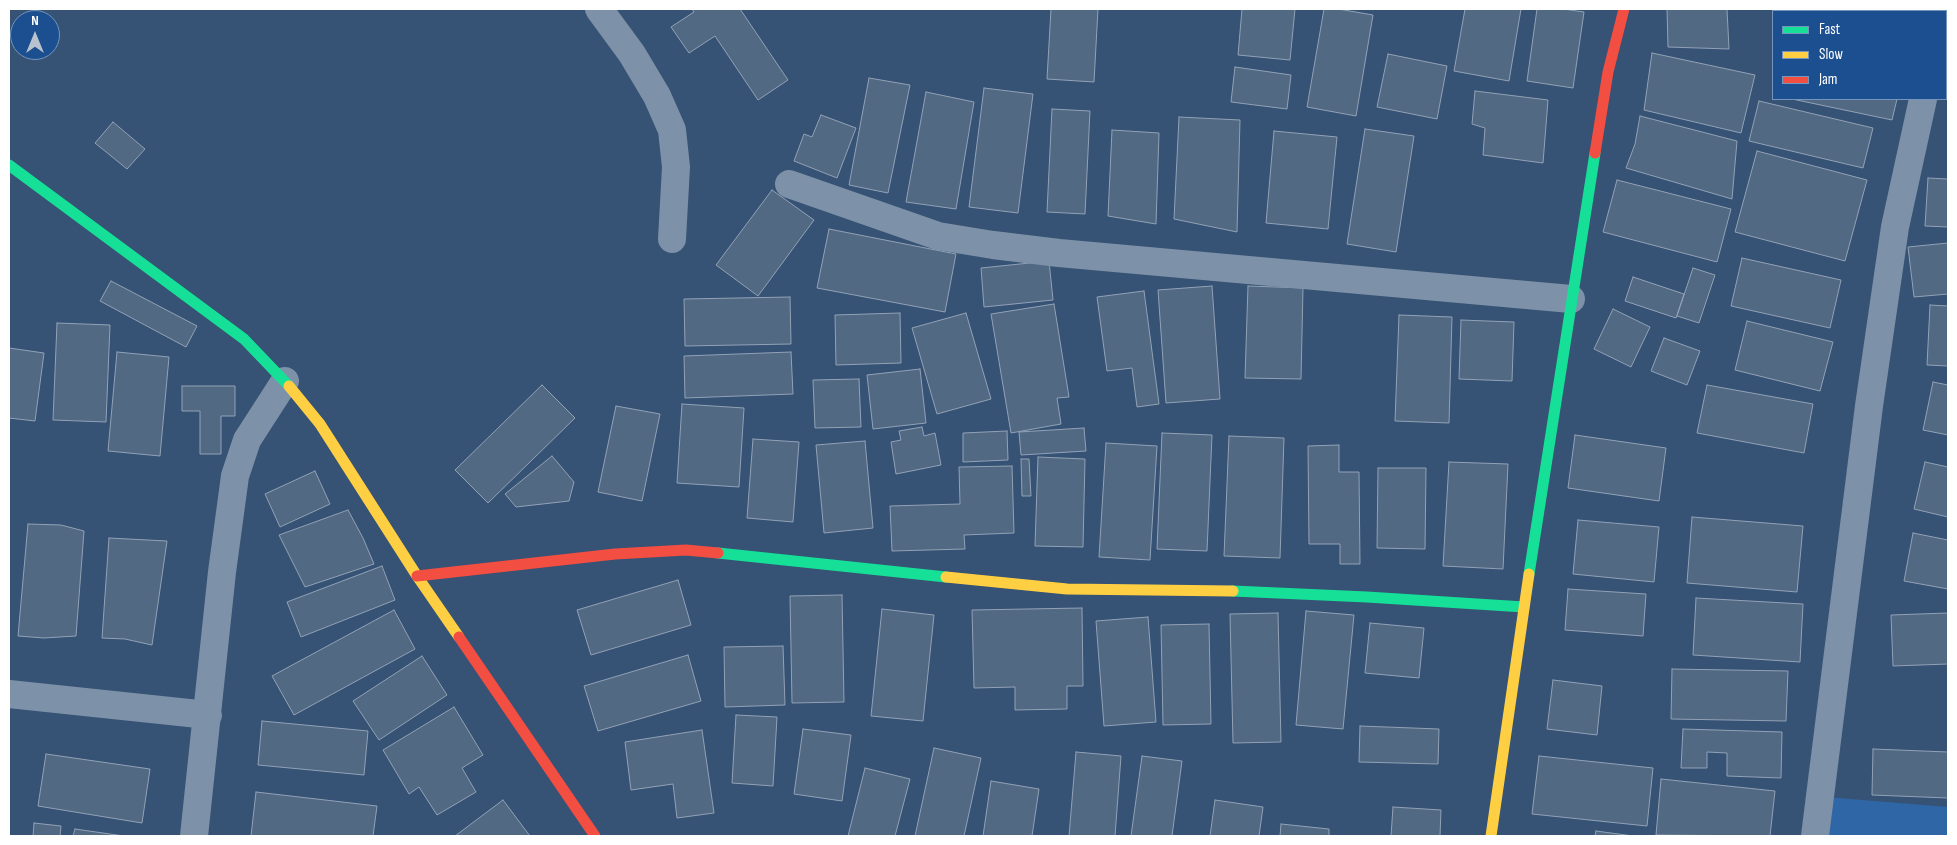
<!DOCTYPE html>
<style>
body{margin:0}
#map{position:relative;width:1957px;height:845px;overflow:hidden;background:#365274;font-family:"Sofia Sans Condensed",sans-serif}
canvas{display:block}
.frame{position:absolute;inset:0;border:10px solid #fff;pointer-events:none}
.legend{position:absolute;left:1772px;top:10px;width:175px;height:90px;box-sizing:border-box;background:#1b4f8f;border:1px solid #7695bc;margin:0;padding:6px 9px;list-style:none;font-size:15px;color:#fff}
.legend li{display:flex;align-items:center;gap:10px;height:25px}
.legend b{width:25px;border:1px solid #7695bc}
.north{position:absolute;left:10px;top:10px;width:50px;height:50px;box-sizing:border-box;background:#1b4f8f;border:1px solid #7695bc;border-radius:50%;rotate:0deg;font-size:14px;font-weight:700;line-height:20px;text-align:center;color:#fff}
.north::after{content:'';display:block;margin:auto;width:18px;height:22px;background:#b9c2ce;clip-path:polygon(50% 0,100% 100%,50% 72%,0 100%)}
</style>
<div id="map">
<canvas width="1957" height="845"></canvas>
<div class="frame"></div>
<ul class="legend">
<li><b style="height:6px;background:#16e098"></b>Fast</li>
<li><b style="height:6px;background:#ffcf43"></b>Slow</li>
<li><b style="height:6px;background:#f24e42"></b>Jam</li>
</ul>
<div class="north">N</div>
</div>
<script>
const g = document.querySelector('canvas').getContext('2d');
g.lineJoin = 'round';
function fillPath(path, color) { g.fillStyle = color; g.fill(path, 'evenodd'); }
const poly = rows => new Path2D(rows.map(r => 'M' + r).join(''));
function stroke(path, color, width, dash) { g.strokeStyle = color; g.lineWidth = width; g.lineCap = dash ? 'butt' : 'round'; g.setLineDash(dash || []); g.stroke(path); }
fillPath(poly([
 [1826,797,1948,807,1948,836,1823,836]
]), '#2f66a5');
const building = poly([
 [692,9,740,9,788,80,758,100,715,36,689,53,671,27,694,12,692,9],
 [1051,9,1098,9,1094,82,1047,79,1051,9],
 [1242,9,1295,9,1290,60,1238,55,1242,9],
 [1324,9,1338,9,1373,15,1356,116,1307,107,1324,9],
 [1465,9,1521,9,1509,81,1454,71,1465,9],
 [1537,9,1563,9,1584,12,1573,88,1527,81,1537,9],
 [1667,9,1727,9,1729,49,1668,47,1667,9],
 [1795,9,1843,9,1853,11,1795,11,1795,9],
 [1652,53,1755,75,1741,133,1644,110,1652,53],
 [1388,54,1447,66,1437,119,1377,107,1388,54],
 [1235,67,1291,75,1287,109,1231,102,1235,67],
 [869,78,910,85,888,193,849,185,869,78],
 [984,88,1033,94,1018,213,969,207,984,88],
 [1475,91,1548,100,1543,163,1483,155,1485,128,1472,124,1475,91],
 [926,92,974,102,956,209,906,202,926,92],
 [1792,99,1897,99,1892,120,1792,99],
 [1759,101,1873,128,1863,168,1749,141,1759,101],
 [1052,109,1090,111,1085,214,1047,212,1052,109],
 [821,115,856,128,837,178,794,161,804,134,812,137,821,115],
 [1640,116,1737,141,1732,199,1626,168,1635,144,1640,116],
 [1179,117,1240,120,1237,232,1174,219,1179,117],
 [113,122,145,149,127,169,95,143,113,122],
 [1365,129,1414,136,1396,252,1347,244,1365,129],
 [1112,130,1159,133,1156,224,1108,216,1112,130],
 [1274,131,1337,137,1328,229,1266,223,1274,131],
 [1757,151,1867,180,1845,261,1735,232,1757,151],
 [1928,178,1948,179,1948,227,1925,226,1928,178],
 [1617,180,1731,209,1717,262,1603,232,1617,180],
 [772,190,814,220,758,296,716,265,772,190],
 [829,229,956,254,945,312,817,288,829,229],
 [1948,243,1948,294,1914,297,1908,247,1948,243],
 [1742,258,1841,280,1830,328,1731,306,1742,258],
 [1049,261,1053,300,984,307,981,268,1049,261],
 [1693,268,1715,275,1699,323,1677,316,1693,268],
 [1633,277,1684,294,1676,318,1625,301,1633,277],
 [111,281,197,326,186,347,100,301,111,281],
 [1212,286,1220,399,1166,403,1158,290,1212,286],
 [1248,286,1303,288,1301,379,1245,378,1248,286],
 [1144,291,1159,404,1137,407,1132,368,1107,371,1097,297,1144,291],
 [790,297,791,344,685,346,684,299,790,297],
 [1054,304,1069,397,1057,398,1061,424,1011,433,991,314,1054,304],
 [1930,305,1948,306,1948,366,1927,365,1930,305],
 [1613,309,1650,327,1631,367,1594,349,1613,309],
 [900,313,901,363,836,365,835,315,900,313],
 [966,313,991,399,937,414,912,328,966,313],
 [1399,315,1452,317,1449,423,1395,421,1399,315],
 [1461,320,1514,322,1512,381,1459,379,1461,320],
 [1747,321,1833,342,1820,391,1735,370,1747,321],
 [57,323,110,325,106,422,53,420,57,323],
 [1664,338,1700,351,1687,385,1651,371,1664,338],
 [9,348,44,353,35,421,9,418,9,348],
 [117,352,169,357,160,456,108,451,117,352],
 [791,352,793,394,685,398,684,356,791,352],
 [920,369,926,423,873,429,867,375,920,369],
 [859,379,861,427,815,428,813,380,859,379],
 [1933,382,1948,385,1948,435,1923,430,1933,382],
 [542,385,575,418,488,503,455,470,542,385],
 [1707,385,1813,404,1804,453,1697,433,1707,385],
 [182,386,235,386,235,416,221,416,221,454,200,454,200,411,182,411,182,386],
 [682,404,744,408,739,487,677,483,682,404],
 [616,406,660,414,642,501,598,492,616,406],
 [922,427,924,436,935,433,941,465,896,474,891,442,901,440,899,431,922,427],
 [1084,428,1086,451,1021,455,1019,432,1084,428],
 [1007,431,1008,460,963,462,963,433,1007,431],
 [1162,433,1212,435,1207,551,1157,549,1162,433],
 [1575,435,1666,448,1659,501,1568,488,1575,435],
 [1229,436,1284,438,1280,558,1224,556,1229,436],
 [753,439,799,442,793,522,747,518,753,439],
 [865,441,873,528,824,533,816,445,865,441],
 [1106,443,1157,446,1150,560,1099,557,1106,443],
 [1339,445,1339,472,1359,472,1360,564,1340,564,1340,544,1309,544,1308,446,1339,445],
 [552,456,574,482,569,501,516,507,505,494,552,456],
 [1038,457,1085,459,1083,547,1035,546,1038,457],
 [1021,459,1029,459,1031,496,1022,496,1021,459],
 [1449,462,1508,464,1503,569,1443,566,1449,462],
 [1925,462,1948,467,1948,517,1914,509,1925,462],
 [1012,466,1014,533,964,535,965,549,892,551,890,506,960,504,959,467,1012,466],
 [1378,468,1426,468,1425,549,1377,548,1378,468],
 [315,471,330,504,280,527,265,494,315,471],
 [348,510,363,538,374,564,305,587,279,535,348,510],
 [1692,517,1803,526,1797,592,1687,583,1692,517],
 [1578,520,1659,527,1654,582,1573,574,1578,520],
 [28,524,61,525,84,531,76,636,44,638,18,636,28,524],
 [1913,533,1948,540,1948,589,1904,581,1913,533],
 [109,538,167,541,152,645,125,639,102,638,109,538],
 [382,566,395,600,301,637,287,602,382,566],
 [678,580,691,625,591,655,577,610,678,580],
 [1568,589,1646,594,1643,636,1565,630,1568,589],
 [842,595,844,702,792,703,790,596,842,595],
 [1696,598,1803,604,1800,662,1693,655,1696,598],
 [1082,608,1083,686,1067,686,1067,709,1015,710,1015,687,974,688,972,610,1082,608],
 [882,609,934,615,923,721,871,716,882,609],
 [394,610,415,649,294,715,272,676,394,610],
 [1306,611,1354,615,1343,729,1296,725,1306,611],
 [1278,613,1281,742,1233,743,1230,614,1278,613],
 [1948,613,1948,664,1893,666,1891,615,1948,613],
 [1148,617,1156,722,1104,726,1096,621,1148,617],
 [1370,623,1424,628,1419,678,1365,673,1370,623],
 [1209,624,1211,724,1163,725,1161,625,1209,624],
 [783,646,785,705,725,707,724,647,783,646],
 [688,655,701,701,598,731,584,686,688,655],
 [422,656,447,695,379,740,353,701,422,656],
 [1672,669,1788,671,1786,721,1671,719,1672,669],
 [1553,680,1602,686,1597,735,1547,729,1553,680],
 [454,707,483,755,462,768,476,792,437,815,419,787,409,794,383,750,454,707],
 [736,715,777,717,773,786,732,783,736,715],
 [262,721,368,731,364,775,258,765,262,721],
 [1360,726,1439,729,1438,764,1359,762,1360,726],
 [803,729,851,735,842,801,794,794,803,729],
 [1683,729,1782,732,1781,778,1727,776,1727,753,1707,752,1707,768,1681,768,1683,729],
 [702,730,714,813,677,818,673,784,631,790,625,742,702,730],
 [934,748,981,758,964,836,915,836,934,748],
 [1873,749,1948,752,1948,798,1872,795,1873,749],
 [1076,752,1121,756,1115,836,1069,836,1076,752],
 [46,754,150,769,142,823,38,806,46,754],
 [1142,756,1182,761,1172,836,1131,836,1142,756],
 [1539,756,1653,768,1647,826,1532,814,1539,756],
 [865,768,910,779,895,836,848,836,865,768],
 [1661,779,1775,791,1770,836,1656,835,1661,779],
 [991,781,1039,789,1032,836,983,836,991,781],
 [256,792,377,806,373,836,251,836,256,792],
 [503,800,530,836,455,836,503,800],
 [1215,800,1263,807,1259,836,1210,836,1215,800],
 [1393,807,1441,810,1440,836,1391,836,1393,807],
 [34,823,61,826,60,836,33,836,34,823],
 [1281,824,1329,829,1329,836,1280,836,1281,824],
 [75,829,124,836,73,836,75,829],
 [1596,831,1633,836,1595,836,1596,831]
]);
fillPath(building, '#526984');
stroke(building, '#92a2b6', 1);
stroke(poly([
 [599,9,632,54,657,96,672,130,676,167,672,239],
 [1946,60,1948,60],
 [789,184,938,236,993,245,1059,253,1571,299],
 [9,694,208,715],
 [194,836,222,572,235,476,247,440,285,381],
 [1815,836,1869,406,1895,227,1923,99]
]), '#7d92a8', 28);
stroke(poly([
 [9,165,244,339,289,386],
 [718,553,946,577],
 [1529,574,1595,153],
 [1233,591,1367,597,1524,607]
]), '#16e098', 11);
stroke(poly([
 [289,386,320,424,417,576,459,637],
 [946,577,1067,589,1233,591],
 [1491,836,1529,574]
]), '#ffcf43', 11);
stroke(poly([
 [1595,153,1608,72,1624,9],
 [417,576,615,554,686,550,718,553],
 [459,637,595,836]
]), '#f24e42', 11);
</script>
